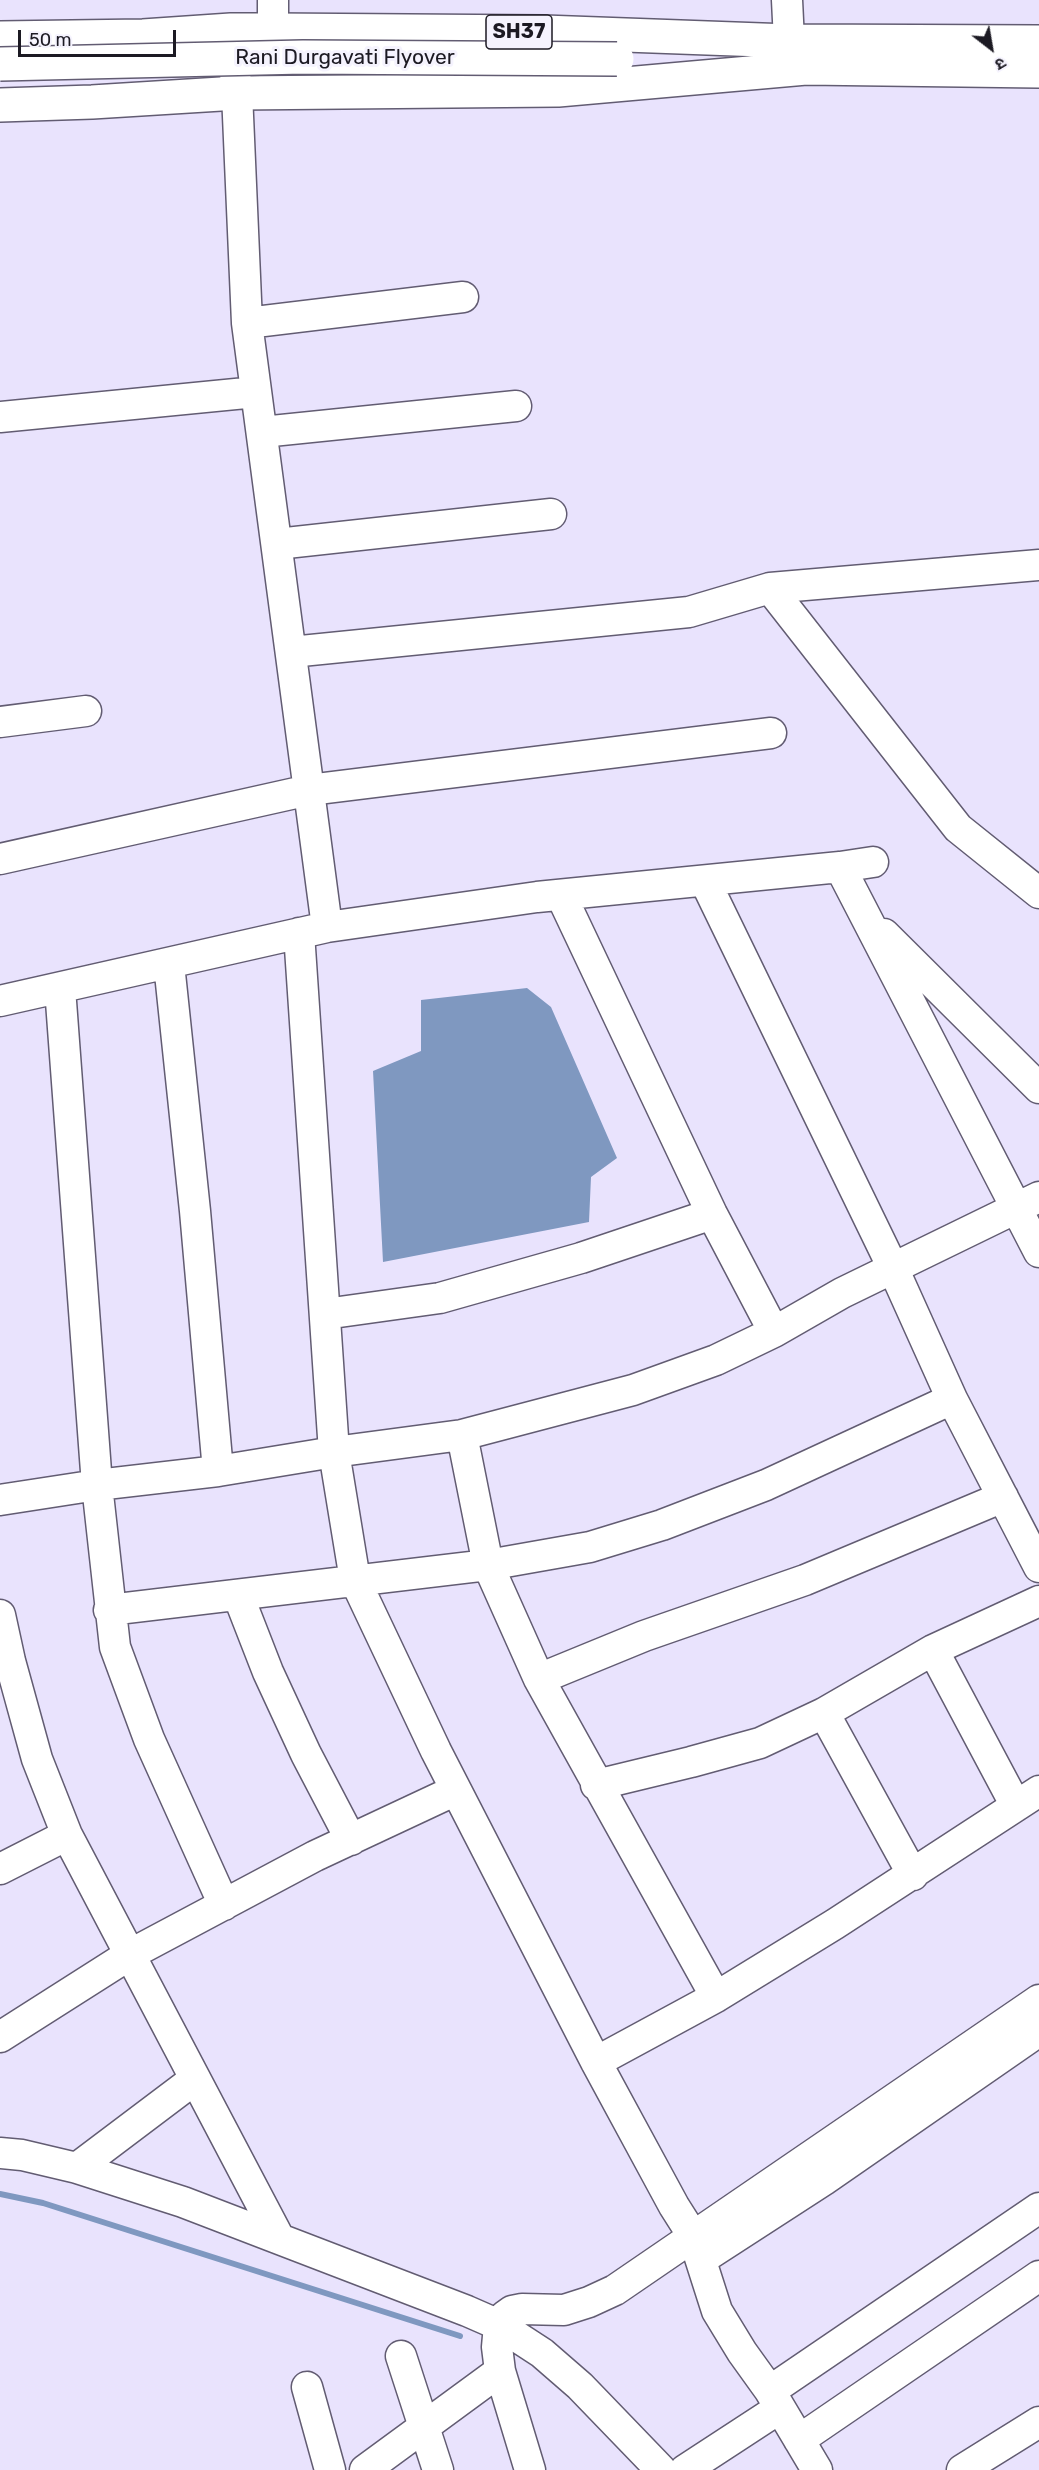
<!DOCTYPE html>
<meta charset="utf-8">
<style>
body{margin:0}
#map{position:relative;width:1039px;height:2470px;overflow:hidden;background:#e9e3fd;font-family:Rubik,"Noto Sans Devanagari",sans-serif}
canvas{display:block}
.north{position:absolute;left:961px;top:18px;width:60px;height:60px;-webkit-text-stroke:4px #f5f3fe;paint-order:stroke;rotate:149deg;font-size:16px;font-weight:700;line-height:24px;text-align:center;color:#1c1a23}
.north::after{content:'';display:block;margin:auto;width:21px;height:27px;background:#1c1a23;clip-path:polygon(50% 0,100% 100%,50% 72%,0 100%)}
.scale{position:absolute;left:18px;top:30px;width:158px;height:27px;box-sizing:border-box;border:3px solid #1c1a23;border-top:0;padding-left:8px;font-size:18px;line-height:21px;white-space:nowrap;color:#1c1a23;-webkit-text-stroke:4px #f5f3fe;paint-order:stroke}
</style>
<div id="map">
<canvas width="1039" height="2470"></canvas>
<div class="north">उ</div>
<div class="scale">50 m</div>
</div>
<script>
const g = document.querySelector('canvas').getContext('2d');
g.lineJoin = 'round';
function fillPath(path, color) { g.fillStyle = color; g.fill(path, 'evenodd'); }
const poly = rows => new Path2D(rows.map(r => 'M' + r).join(''));
function stroke(path, color, width, dash) { g.strokeStyle = color; g.lineWidth = width; g.lineCap = dash ? 'butt' : 'round'; g.setLineDash(dash || []); g.stroke(path); }
function drawText(font, color, halo, rows, align = 'center') {
  g.font = font + ' Rubik,sans-serif'; g.lineWidth = 6; g.setLineDash([]); g.textBaseline = 'middle'; g.strokeStyle = halo; g.fillStyle = color; for (const [text, x, y, turn = 0] of rows) {
    g.save(); g.translate(x, y); g.rotate((+turn || 0) * Math.PI / 180); g.textAlign = isNaN(turn) ? turn : align; if (halo) g.strokeText(text, 0, 0); g.fillText(text, 0, 0); g.restore();
  }
}
fillPath(poly([
 [527,988,551,1007,617,1158,591,1177,589,1222,383,1262,373,1071,421,1051,421,1000]
]), '#7f98c0');
stroke(poly([
 [0,2194,43,2203,460,2336]
]), '#7f98c0', 6);
const minor = poly([
 [787,0,789,41],
 [273,30,273,0],
 [231,33,237,93,247,323,327,927],
 [247,323,463,297],
 [0,417,256,392],
 [262,432,516,406],
 [277,544,551,514],
 [770,588,958,828,1039,893],
 [291,652,689,612,770,588,1039,565],
 [0,722,86,711],
 [0,859,309,790,771,733],
 [840,867,1039,1252],
 [705,881,893,1268,952,1399,1039,1567],
 [561,895,712,1214,774,1332],
 [299,933,334,1452,355,1580,436,1751,596,2062,674,2206,693,2236,717,2311,742,2352,770,2391,817,2470],
 [884,934,1039,1088],
 [169,964,195,1211,218,1471],
 [60,988,97,1485,115,1647,149,1739,224,1905],
 [0,1001,327,927,537,897,840,867,873,862],
 [325,1314,440,1298,581,1258,712,1214],
 [462,1435,488,1565,539,1679,716,1997],
 [0,1500,97,1485,218,1471,334,1452,462,1435,633,1390,716,1360,774,1332,842,1293,1039,1197],
 [238,1595,268,1672,306,1754,351,1840],
 [109,1610,488,1565,590,1547,662,1525,766,1485,952,1399],
 [0,1615,10,1661,37,1759,67,1835,279,2238],
 [933,1650,1016,1806],
 [539,1679,644,1636,805,1580,1003,1497],
 [824,1713,913,1875],
 [596,1785,691,1762,760,1743,824,1713,933,1650,1039,1601],
 [0,1869,67,1835],
 [0,2037,129,1955,315,1856,456,1790],
 [596,2062,716,1997,835,1924,1039,1791],
 [0,2153,22,2155,77,2168,183,2202,467,2311,499,2325,542,2353,580,2386,661,2470],
 [77,2168,195,2079],
 [702,2259,824,2180,1039,2031],
 [401,2356,438,2470],
 [307,2387,330,2470],
 [770,2391,1039,2208],
 [799,2440,1039,2276],
 [365,2470,500,2371],
 [530,2470,500,2371,497,2347,499,2325,505,2316,512,2311,522,2309,564,2310,589,2302,615,2290,1039,2000],
 [685,2470,780,2408],
 [962,2470,1039,2422]
]);
const major = poly([
 [0,38,143,36,231,30,273,30,544,32,789,41,1039,42],
 [0,105,92,102,237,93,558,90,806,68,1039,71]
]);
stroke(minor, '#625c72', 33);
stroke(major, '#625c72', 36);
stroke(minor, '#fff', 30);
stroke(major, '#fff', 33);
const majorBridge = poly([
 [0,64,303,57,617,59]
]);
stroke(majorBridge, '#625c72', 36, []);
stroke(majorBridge, '#fff', 33);
for (const [x, y, w] of [
 [519,32,66]
]) { const box = new Path2D(); box.roundRect(x - w / 2, y - 17, w, 34, 4.5); g.fillStyle = '#f5f3fe'; g.fill(box); stroke(box, '#1c1a23', 1.5); }
drawText('bold 20px', '#1c1a23', null, [
 ["SH37",519,32]
]);
drawText('21px', '#1c1a23', '#f5f3fe', [
 ["Rani Durgavati Flyover",345,58]
]);
</script>
